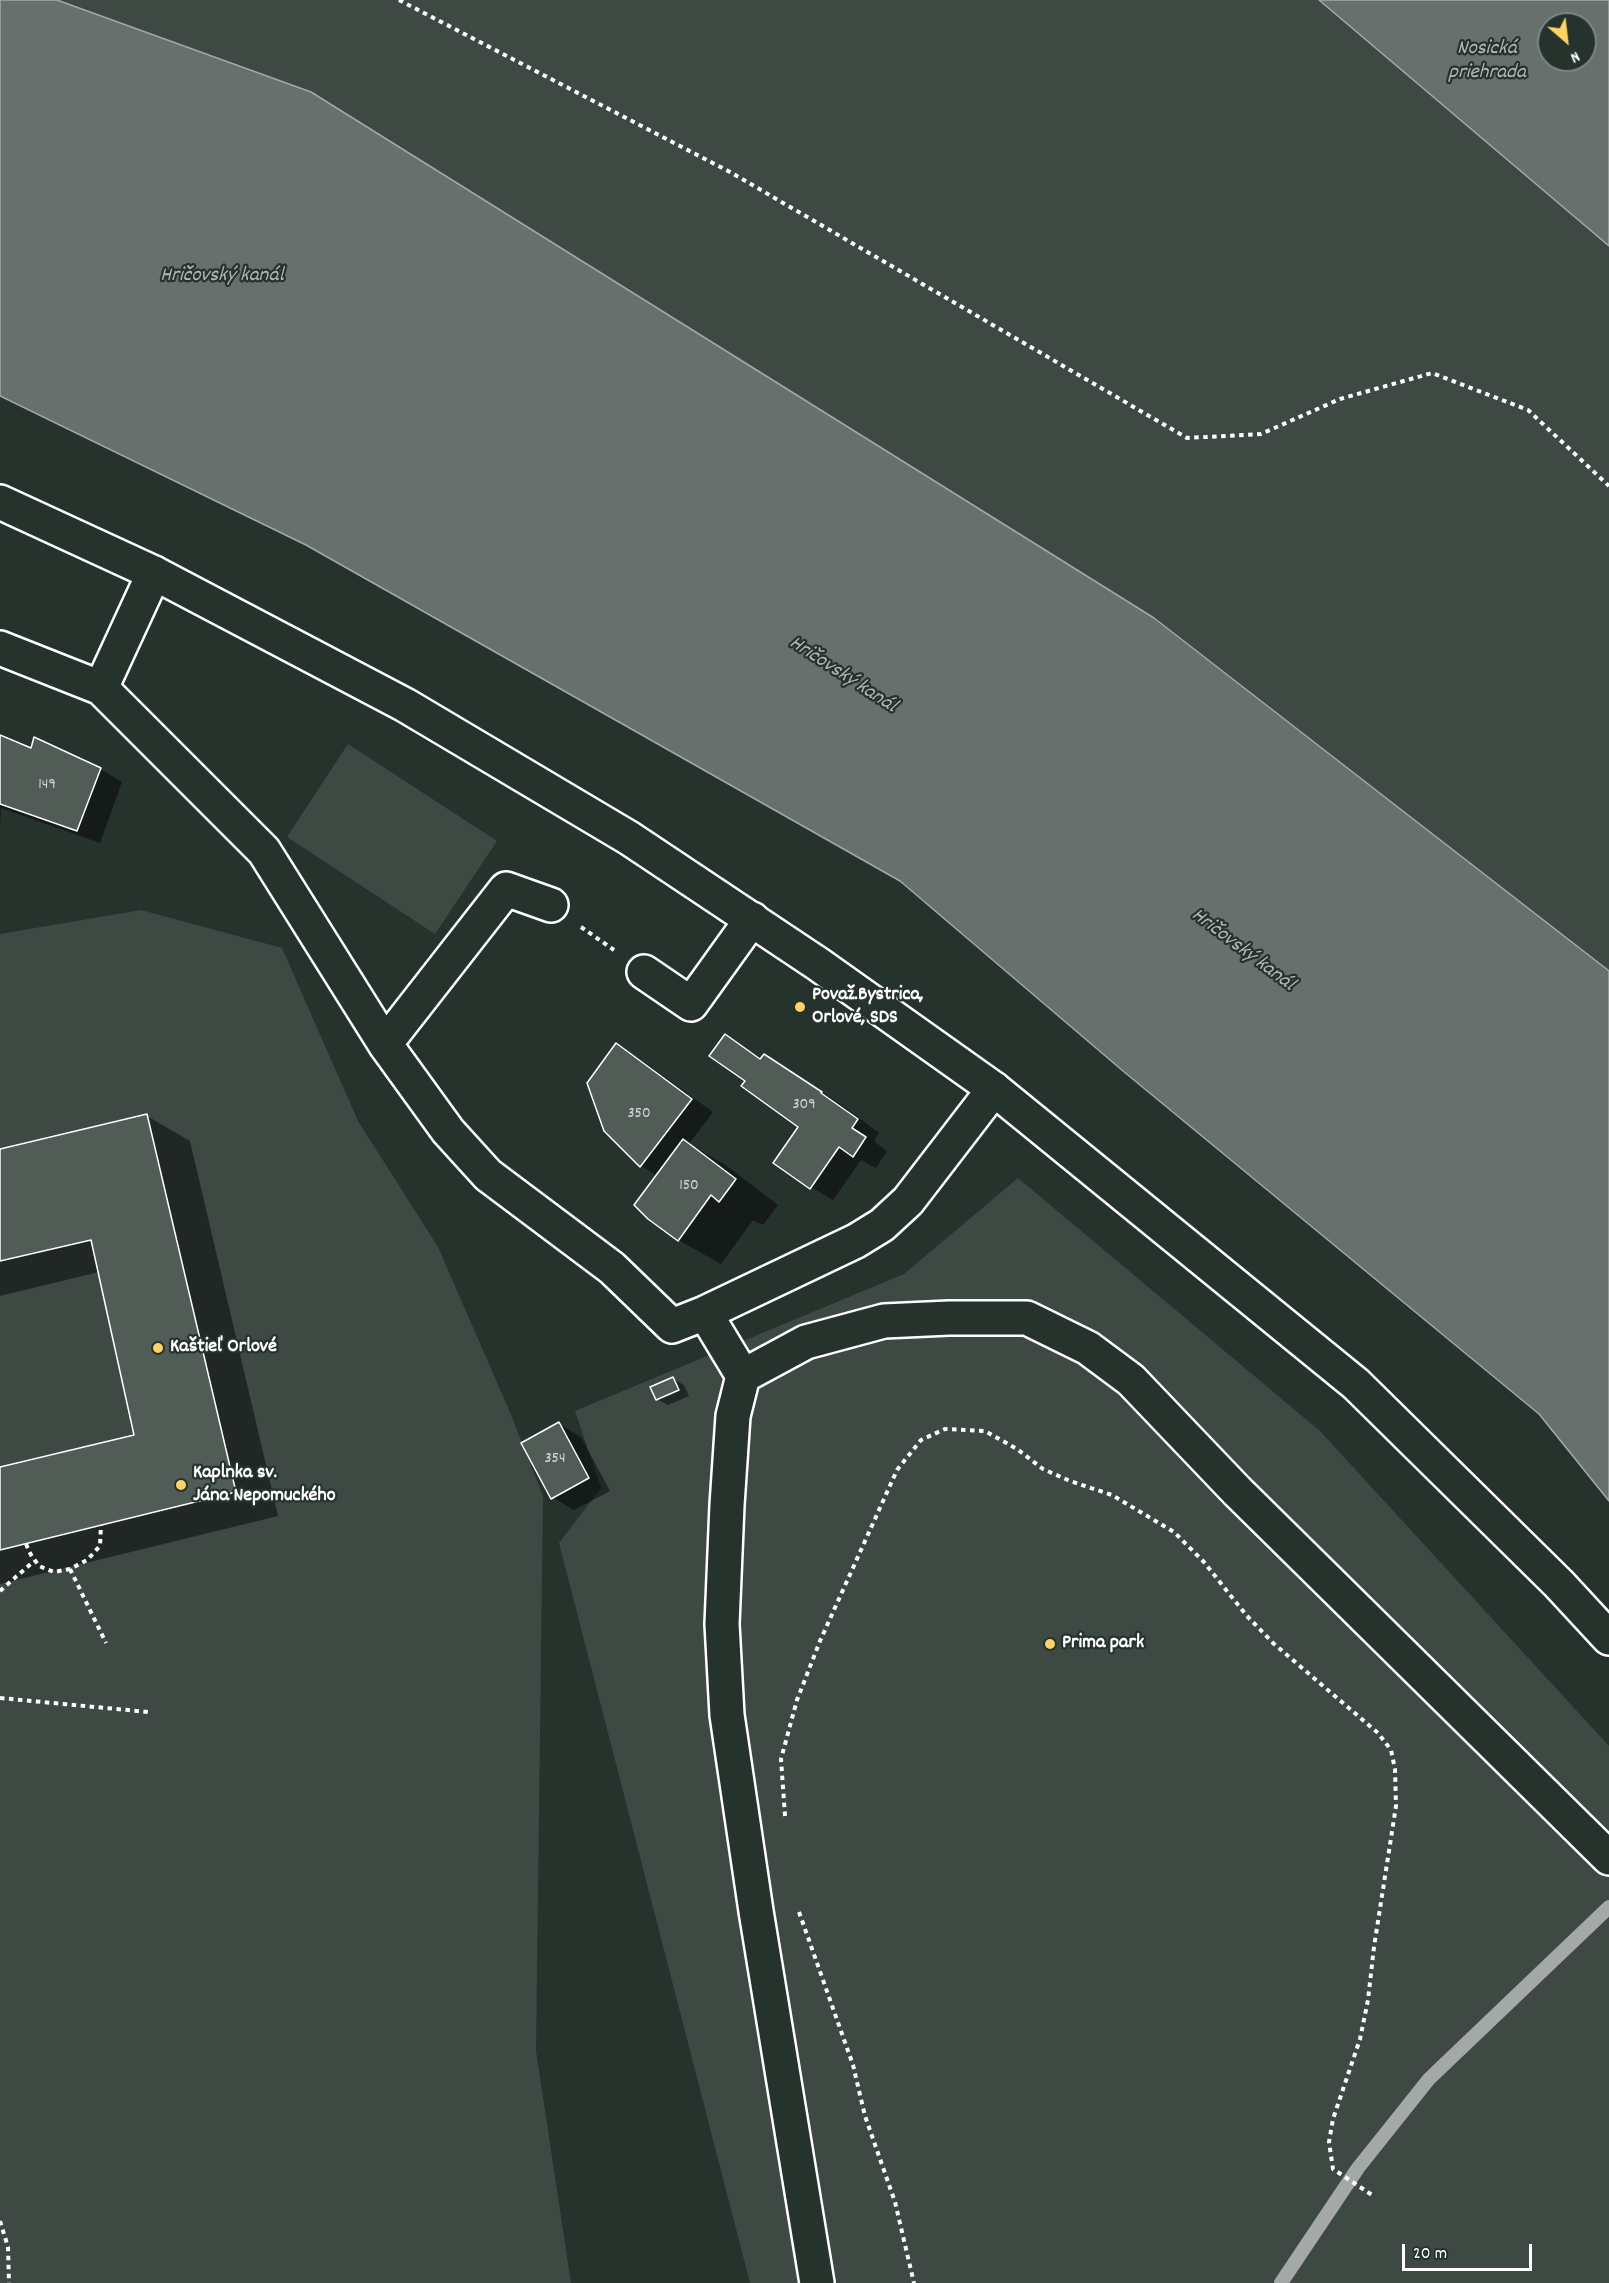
<!DOCTYPE html>
<meta charset="utf-8">
<style>
body{margin:0}
#map{position:relative;width:1609px;height:2283px;overflow:hidden;background:#26332d;font-family:Dekko,sans-serif}
canvas{display:block}
.north{position:absolute;left:1537px;top:12px;width:60px;height:60px;box-sizing:border-box;background:#26332d;border:2px solid #7d8581;border-radius:50%;rotate:152deg;font-size:16px;font-weight:700;line-height:24px;text-align:center;color:#fff}
.north::after{content:'';display:block;margin:auto;width:21px;height:27px;background:#ffd166;clip-path:polygon(50% 0,100% 100%,50% 72%,0 100%)}
.scale{position:absolute;left:1402px;top:2244px;width:130px;height:27px;box-sizing:border-box;border:3px solid #fff;border-top:0;padding-left:8px;font-size:18px;line-height:21px;white-space:nowrap;color:#fff;-webkit-text-stroke:4px #26332d;paint-order:stroke}
</style>
<div id="map">
<canvas width="1609" height="2283"></canvas>
<div class="north">N</div>
<div class="scale">20 m</div>
</div>
<script>
const g = document.querySelector('canvas').getContext('2d');
g.lineJoin = 'round';
function fillPath(path, color) { g.fillStyle = color; g.fill(path, 'evenodd'); }
const poly = rows => new Path2D(rows.map(r => 'M' + r).join(''));
function stroke(path, color, width, dash) { g.strokeStyle = color; g.lineWidth = width; g.lineCap = dash ? 'butt' : 'round'; g.setLineDash(dash || []); g.stroke(path); }
function drawText(font, color, halo, rows, align = 'center') {
  g.font = font + ' Dekko,sans-serif'; g.lineWidth = 4.5; g.setLineDash([]); g.textBaseline = 'middle'; g.strokeStyle = halo; g.fillStyle = color; for (const [text, x, y, turn = 0] of rows) {
    g.save(); g.translate(x, y); g.rotate((+turn || 0) * Math.PI / 180); g.textAlign = isNaN(turn) ? turn : align; if (halo) g.strokeText(text, 0, 0); g.fillText(text, 0, 0); g.restore();
  }
}
fillPath(poly([
 [57,0,1319,0,1609,246,1609,971,1154,618,311,92],
 [348,744,497,841,435,934,287,837],
 [141,910,282,948,358,1121,438,1247,509,1410,543,1496,536,2051,571,2283,0,2283,0,934],
 [1018,1178,1320,1431,1609,1746,1609,2283,750,2283,559,1543,601,1488,575,1411,904,1274]
]), '#3e4944');
const water = poly([
 [0,0,57,0,311,92,1154,618,1609,971,1609,1501,1539,1414,1123,1071,900,881,306,545,0,396,0,0],
 [1319,0,1609,0,1609,246,1319,0],
 [1549,24,1585,24,1585,60,1549,60,1549,24]
]);
fillPath(water, '#67706c');
stroke(water, '#a4a9a7', 1.5);
fillPath(poly([
 [0,736,32,750,100,769,122,782,100,843,1,808,0,826],
 [725,1036,762,1059,765,1056,787,1069,843,1106,879,1133,874,1141,887,1151,876,1168,861,1160,833,1200,811,1187,800,1126,747,1081],
 [616,1045,638,1058,713,1112,689,1144,727,1166,778,1205,763,1225,753,1220,721,1264,678,1240,658,1176,641,1166,605,1130],
 [147,1116,190,1141,278,1516,0,1584,0,1468,135,1437,99,1272,0,1296,0,1150],
 [673,1379,684,1385,689,1396,668,1405,657,1399],
 [559,1424,581,1437,610,1491,574,1510,552,1497]
]), '#0007');
stroke(poly([
 [1281,2283,1358,2168,1429,2079,1609,1907]
]), '#a4a9a7', 14);
const building = poly([
 [0,735,31,748,34,737,101,768,77,831,0,804,0,735],
 [725,1034,760,1059,764,1054,822,1092,821,1093,858,1119,852,1128,866,1137,853,1157,839,1147,810,1189,773,1163,798,1127,741,1086,745,1081,709,1056,725,1034],
 [616,1043,692,1099,640,1167,604,1131,587,1083,616,1043],
 [147,1114,236,1492,0,1550,0,1467,134,1435,91,1240,0,1261,0,1149,147,1114],
 [683,1139,736,1179,719,1202,711,1195,678,1241,648,1219,634,1205,683,1139],
 [673,1377,679,1390,656,1400,650,1387,673,1377],
 [559,1422,589,1478,551,1499,521,1443,559,1422]
]);
fillPath(building, '#515c57');
stroke(building, '#fff', 1.5);
const minor = poly([
 [0,648,101,688,264,851,385,1044,448,1131,488,1175,612,1268,672,1326,705,1313,856,1241,882,1225,908,1201,994,1089],
 [101,688,154,573],
 [644,972,691,1004,752,919],
 [385,1044,506,889,551,905],
 [705,1313,743,1376,806,1342,884,1321,949,1318,1027,1318,1088,1348,1131,1380,1237,1491,1609,1858],
 [743,1376,733,1416,727,1505,722,1624,727,1715,756,1911,817,2283]
]);
const major = poly([
 [0,502,154,573,405,705,629,838,818,964,994,1089,1356,1384,1559,1584,1609,1638]
]);
stroke(minor, '#fff', 38);
stroke(major, '#fff', 38);
stroke(poly([
 [399,0,730,172,1187,438,1261,434,1340,399,1432,373,1528,410,1609,486],
 [581,927,614,950],
 [26,1544,31,1555,39,1566,54,1572,70,1569,87,1560,100,1546,101,1525],
 [70,1569,106,1643],
 [0,1591,34,1561],
 [0,1698,148,1712],
 [785,1816,781,1759,797,1700,820,1641,897,1470,921,1440,945,1429,985,1431,1017,1449,1043,1469,1070,1481,1112,1495,1174,1532,1203,1561,1247,1616,1273,1643,1378,1733,1391,1750,1395,1769,1396,1806,1374,1947,1368,2000,1360,2039,1333,2119,1329,2142,1333,2169,1372,2195],
 [799,1912,853,2065,865,2116,895,2202,914,2283],
 [0,2221,8,2247,9,2283]
]), '#fff', 4, [4.5, 4.5]);
stroke(minor, '#26332d', 33);
stroke(major, '#26332d', 33);
for (const [x, y, r, color] of [
 [800,1007,6,"#ffd166"],
 [158,1348,6,"#ffd166"],
 [181,1485,6,"#ffd166"],
 [1050,1644,6,"#ffd166"]
]) { const dot = new Path2D(); dot.arc(x, y, r, 0, 2 * Math.PI); g.fillStyle = color; g.fill(dot); stroke(dot, '#26332d', 2); }
drawText('16px', '#d4d6d5', null, [
 ["149",47,786],
 ["309",804,1106],
 ["350",639,1115],
 ["150",689,1187],
 ["354",555,1460]
]);
drawText('bold 20px', '#fff', '#26332d', [
 ["Považ.Bystrica,",812,996],
 ["Orlové, SDS",812,1019],
 ["Kaštieľ Orlové",170,1348],
 ["Kaplnka sv.",193,1474],
 ["Jána Nepomuckého",193,1497],
 ["Prima park",1062,1644]
], 'left');
drawText('italic 21px', '#b3b8b6', '#26332d', [
 ["Nosická",1487,50],
 ["priehrada",1487,74],
 ["Hričovský kanál",222,277],
 ["Hričovský kanál",842,676,33],
 ["Hričovský kanál",1242,951,37]
]);
</script>
